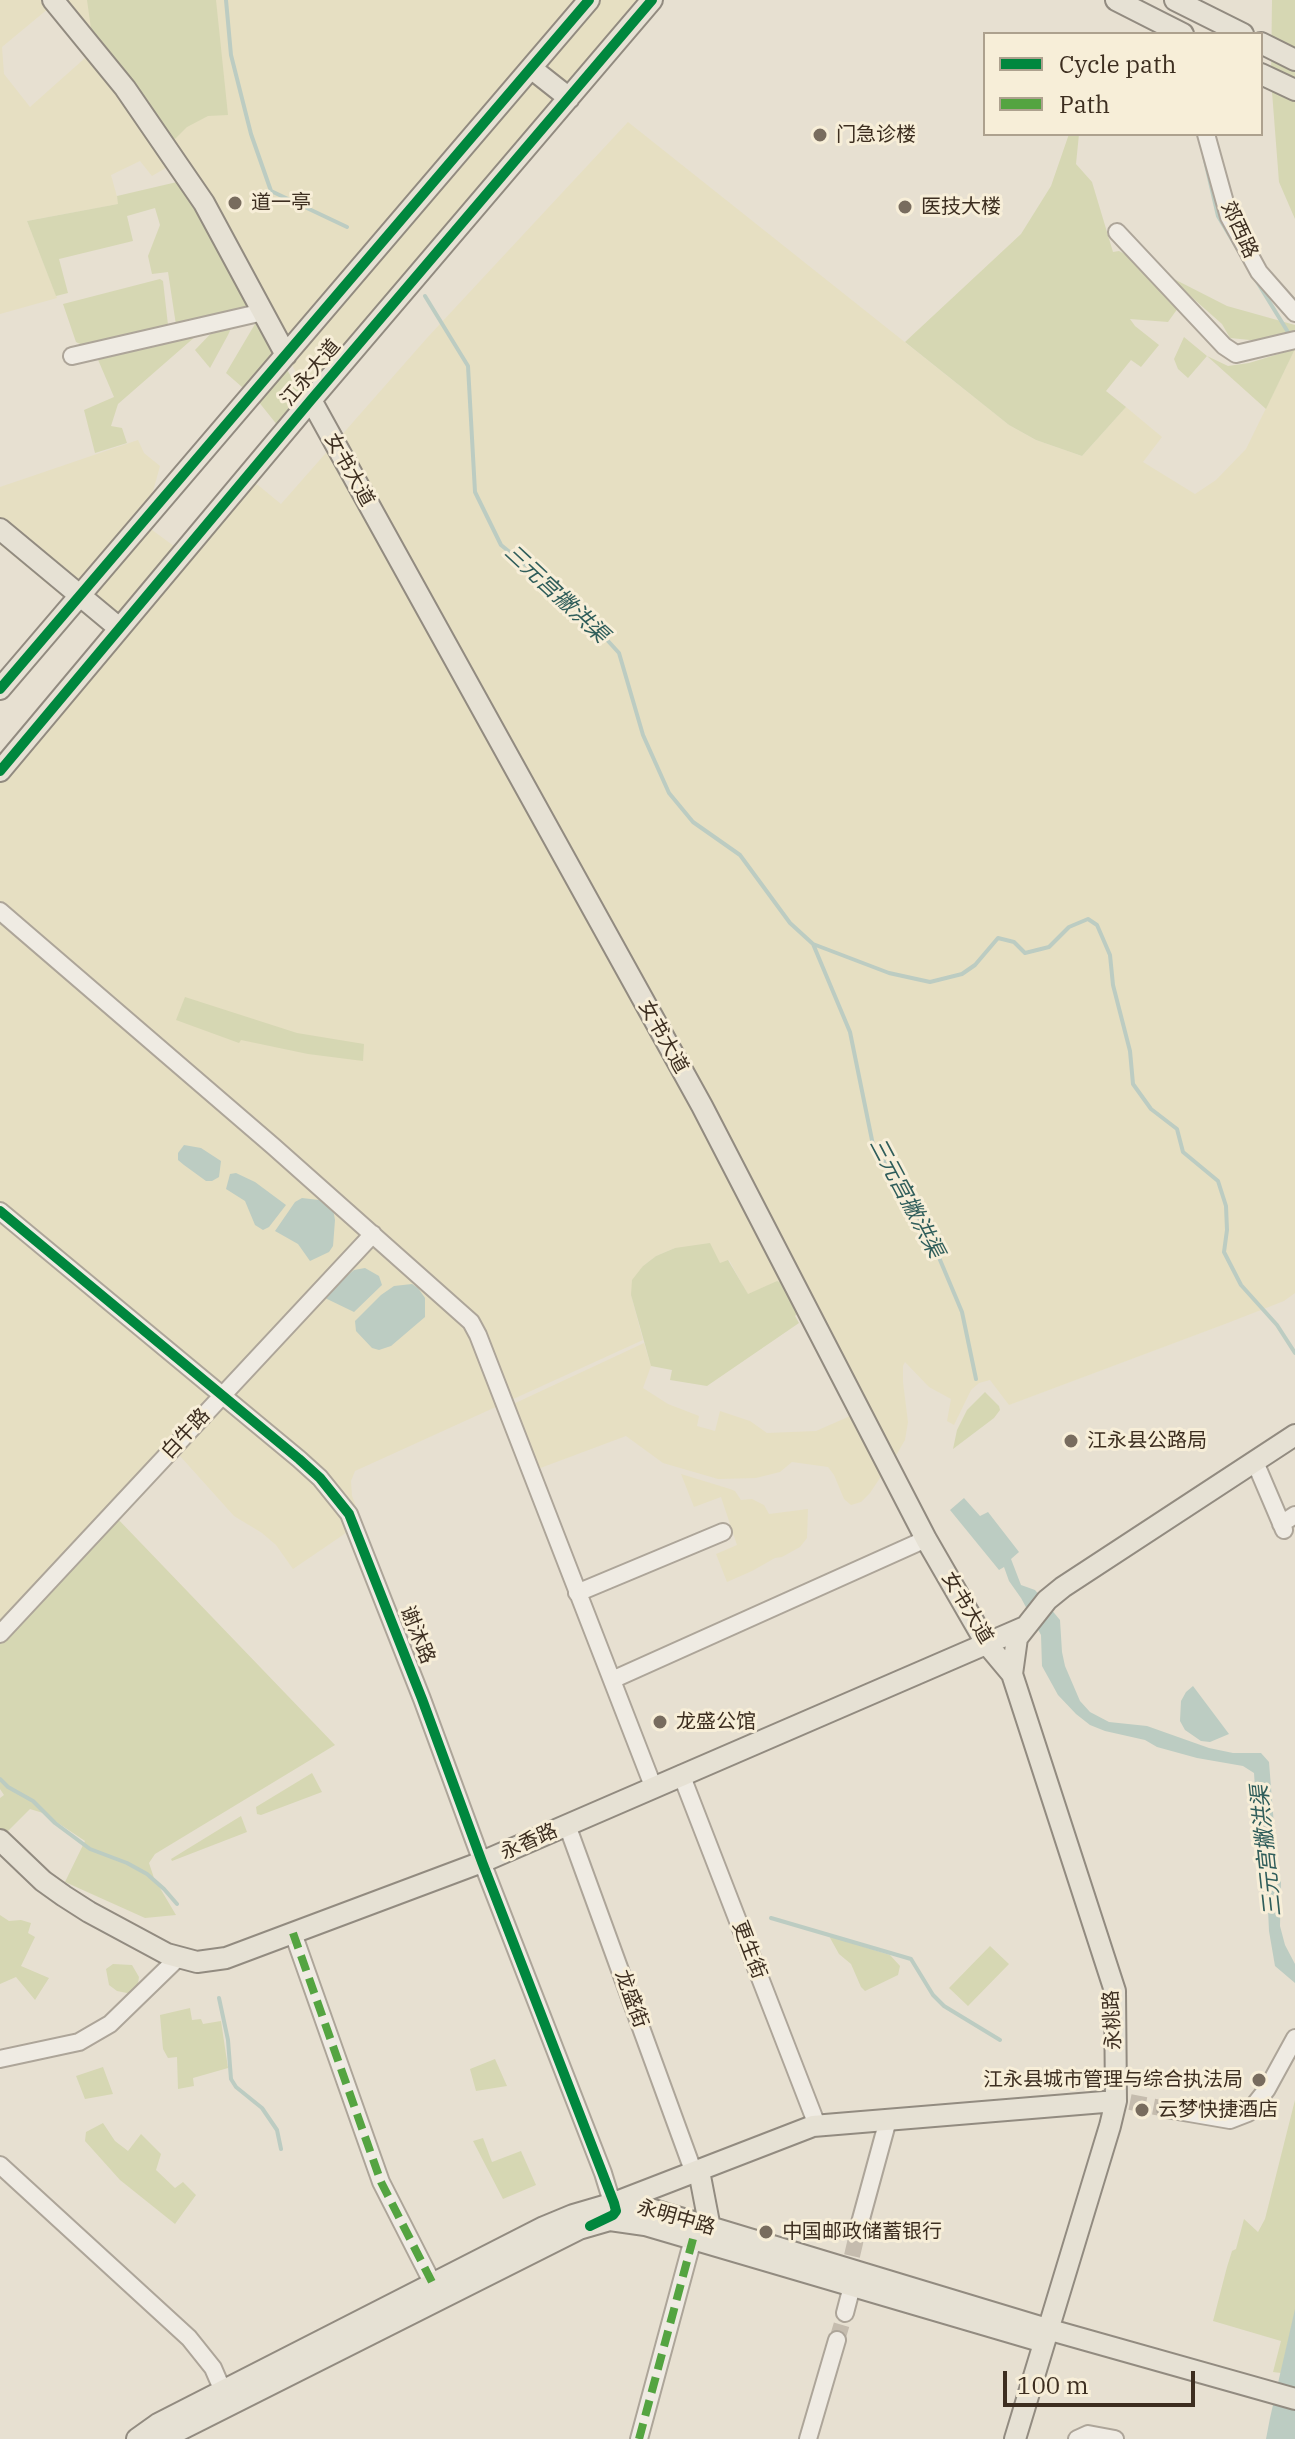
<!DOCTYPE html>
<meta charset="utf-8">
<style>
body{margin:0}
#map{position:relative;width:1295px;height:2439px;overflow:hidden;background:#e7e0d1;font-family:"IBM Plex Serif",serif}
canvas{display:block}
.legend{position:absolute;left:983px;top:32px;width:280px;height:104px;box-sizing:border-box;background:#f7eed8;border:2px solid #ada18e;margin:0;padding:10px 14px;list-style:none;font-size:24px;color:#3d2e20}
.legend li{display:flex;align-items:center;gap:16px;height:40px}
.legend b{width:40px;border:2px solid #ada18e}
.scale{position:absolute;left:1003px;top:2371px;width:192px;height:36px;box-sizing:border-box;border:4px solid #3d2e20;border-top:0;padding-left:10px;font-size:24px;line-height:28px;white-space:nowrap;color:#3d2e20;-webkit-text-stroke:6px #f7eed8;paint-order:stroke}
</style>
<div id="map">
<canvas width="1295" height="2439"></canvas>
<ul class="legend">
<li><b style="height:10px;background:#00873e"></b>Cycle path</li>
<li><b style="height:10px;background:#54a441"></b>Path</li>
</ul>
<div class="scale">100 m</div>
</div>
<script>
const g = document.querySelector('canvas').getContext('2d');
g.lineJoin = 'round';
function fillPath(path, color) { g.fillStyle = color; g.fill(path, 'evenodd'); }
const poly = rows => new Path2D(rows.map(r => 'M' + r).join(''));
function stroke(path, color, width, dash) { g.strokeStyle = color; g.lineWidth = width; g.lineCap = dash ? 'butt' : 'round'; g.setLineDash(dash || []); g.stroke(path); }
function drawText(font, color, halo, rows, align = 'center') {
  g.font = font + ' "IBM Plex Serif","Noto Sans SC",serif'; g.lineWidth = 6; g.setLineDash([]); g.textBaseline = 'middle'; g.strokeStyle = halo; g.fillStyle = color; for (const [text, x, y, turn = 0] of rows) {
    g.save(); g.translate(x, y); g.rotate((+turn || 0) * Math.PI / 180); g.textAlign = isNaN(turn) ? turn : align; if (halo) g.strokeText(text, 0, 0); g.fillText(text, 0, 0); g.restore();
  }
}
fillPath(poly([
 [0,0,653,0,311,400,204,203,176,162,152,176,140,161,111,175,119,204,27,221,57,298,0,314],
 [55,3,94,50,30,107,4,74,2,47],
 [628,122,1009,425,1036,440,1082,456,1126,407,1162,437,1143,462,1195,494,1216,480,1246,449,1295,349,1295,1293,1284,1301,1225,1324,1009,1405,990,1380,979,1383,971,1390,954,1425,947,1421,951,1399,929,1387,905,1362,903,1366,903,1382,908,1422,905,1440,891,1464,793,1277,780,1282,777,1281,748,1295,729,1260,721,1264,675,1248,656,1256,643,1266,631,1295,643,1340,355,1471,351,1481,352,1496,362,1522,293,1569,276,1545,262,1533,234,1516,180,1456,0,1625,0,769,111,637,0,545,0,487,138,440,144,453,160,466,144,524,182,552,247,476,281,504,427,338],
 [644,1343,651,1366,643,1388,668,1404,699,1416,697,1426,715,1431,720,1411,750,1421,767,1433,816,1431,848,1417,852,1411,882,1475,870,1493,861,1502,851,1505,844,1499,834,1475,828,1467,792,1462,780,1472,756,1478,718,1479,663,1463,626,1436,535,1470,509,1406],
 [681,1474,730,1489,735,1491,741,1500,752,1499,764,1505,769,1514,808,1509,807,1538,800,1547,782,1557,775,1558,752,1571,727,1582,716,1554,737,1545,721,1497,694,1507]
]), '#e6dfc2');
fillPath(poly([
 [87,0,216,0,228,115,208,116,187,127,166,148,94,50],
 [1272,0,1295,0,1295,219,1279,182,1271,79],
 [1069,134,1079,134,1076,164,1092,182,1113,252,1119,251,1227,306,1295,325,1295,331,1270,342,1230,338,1222,324,1188,294,1168,322,1130,319,1135,326,1159,345,1141,367,1131,360,1106,391,1126,407,1082,456,1036,440,1009,425,905,342,1021,234,1051,186],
 [177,182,191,199,253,306,176,325,168,272,152,274,148,256,160,225,155,208,127,216,133,241,59,259,68,293,56,296,27,221,118,204,117,196],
 [160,279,163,281,168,325,165,327,90,349,76,342,63,304],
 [253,319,266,332,303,398,278,426,258,401,226,373,255,324],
 [234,322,228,335,210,368,195,350,218,326],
 [204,329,118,404,111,426,122,428,127,443,95,453,84,410,114,397,96,355],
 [1184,337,1207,356,1228,366,1249,363,1295,349,1266,409,1207,356,1188,378,1178,369,1174,359],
 [185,997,297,1033,364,1044,363,1061,308,1054,241,1040,239,1043,176,1020],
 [710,1243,720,1263,728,1260,748,1294,777,1281,780,1282,798,1313,795,1316,799,1323,707,1386,670,1380,672,1370,651,1366,631,1295,632,1280,643,1266,656,1256,675,1248],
 [985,1392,999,1406,1000,1410,994,1418,953,1449,957,1430,967,1410],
 [115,1516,335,1745,155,1854,149,1863,154,1878,176,1915,145,1918,65,1882,85,1841,43,1813,30,1809,0,1839,0,1798,4,1795,0,1789,0,1625],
 [312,1773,322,1792,261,1815,257,1814,256,1807],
 [241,1816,247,1832,172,1861,171,1859],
 [0,1915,9,1921,21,1920,31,1923,28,1933,35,1937,21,1966,49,1978,35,2000,16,1977,0,1984],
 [829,1936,890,1955,900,1966,898,1975,865,1991,861,1987,851,1964,839,1954],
 [990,1946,1009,1964,968,2006,949,1988],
 [113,1964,132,1965,139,1977,137,1990,132,1994,117,1991,109,1985,106,1969],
 [190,2008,192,2020,201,2019,203,2024,221,2021,228,2068,193,2078,194,2086,178,2089,177,2057,168,2058,163,2049,160,2015],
 [495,2059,507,2086,476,2091,470,2069],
 [103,2067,113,2094,85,2099,76,2076],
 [1295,2100,1295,2312,1281,2373,1273,2372,1281,2341,1213,2321,1227,2267,1232,2251,1236,2249,1244,2219,1258,2232,1265,2219],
 [103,2123,115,2141,128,2151,141,2134,161,2154,156,2170,175,2188,183,2182,196,2195,175,2224,120,2180,85,2141,86,2132],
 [483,2138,492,2162,521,2151,536,2185,503,2199,473,2141]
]), '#d6d7b3');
fillPath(poly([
 [184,1145,201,1148,221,1161,219,1177,212,1181,206,1181,184,1165,178,1160,178,1153],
 [236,1173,255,1182,286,1205,269,1227,263,1230,255,1225,245,1201,226,1189,230,1174],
 [302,1198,319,1200,333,1209,335,1220,333,1246,329,1252,310,1261,298,1244,275,1231,295,1202],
 [365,1268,379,1276,382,1285,354,1312,325,1298,328,1292,354,1270],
 [412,1284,418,1288,425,1298,425,1317,391,1346,379,1350,372,1348,356,1331,355,1321,381,1295,394,1286],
 [964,1498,980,1516,988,1512,1019,1552,1011,1559,1021,1585,1035,1590,1060,1620,1062,1652,1065,1666,1080,1701,1090,1712,1109,1722,1147,1726,1209,1748,1233,1753,1261,1753,1269,1762,1277,1864,1281,1879,1280,1926,1285,1945,1295,1964,1295,1983,1275,1966,1269,1931,1268,1909,1263,1908,1254,1773,1243,1766,1197,1758,1157,1747,1145,1740,1105,1731,1090,1725,1076,1714,1058,1695,1042,1666,1041,1635,1021,1598,1009,1581,1004,1567,999,1570,950,1510],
 [1193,1686,1229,1734,1210,1742,1201,1741,1185,1730,1180,1721,1181,1701,1186,1692],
 [1295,2309,1295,2439,1266,2439,1270,2418]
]), '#bcccc2');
stroke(poly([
 [226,0,231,55,251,134,271,191,347,227],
 [1204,156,1218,216,1237,248],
 [1256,280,1291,337],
 [425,296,468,366,475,492,501,545,578,608,619,653,643,735,669,793,693,822,740,855,790,923,813,944,850,1032,873,1145,905,1193,935,1248,962,1312,976,1379],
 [813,944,889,973,930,982,962,974,975,965,998,938,1014,942,1025,953,1049,947,1069,927,1088,919,1097,925,1110,955,1113,985,1130,1051,1133,1084,1151,1109,1177,1129,1183,1152,1218,1181,1226,1206,1227,1230,1224,1252,1241,1285,1277,1325,1295,1353],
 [0,1779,8,1787,33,1801,55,1823,90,1849,127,1863,147,1874,164,1889,177,1904],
 [771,1918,911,1959,933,1995,944,2006,1000,2040],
 [219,1998,228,2040,231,2079,236,2087,262,2108,277,2130,281,2149]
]), '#bcccc2', 4);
stroke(poly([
 [1130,2102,1166,2109],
 [852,2256,858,2230],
 [837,2340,845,2313]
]), '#c5bcae', 16, [16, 8]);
const minor = poly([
 [1206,134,1229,217,1259,272,1295,313],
 [1117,232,1224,346,1236,354,1295,340],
 [72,356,263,312],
 [0,911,273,1146,471,1322,478,1335,653,1786],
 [0,1211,299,1459,320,1478,349,1514,422,1699,482,1862,603,2173,615,2212],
 [1255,1462,1284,1530],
 [1281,1524,1295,1515],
 [577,1593,723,1532],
 [0,1634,373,1234],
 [612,1680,926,1539],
 [681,1774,817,2125],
 [567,1825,694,2173],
 [293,1933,381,2182,433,2284],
 [0,2059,79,2042,91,2035,110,2024,179,1957],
 [1166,2109,1230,2120,1248,2113,1267,2089,1295,2038],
 [0,2165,189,2338,213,2368,223,2391],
 [858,2230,888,2120],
 [845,2313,852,2286],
 [639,2439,693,2239],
 [808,2439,837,2340],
 [1077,2439,1088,2434,1115,2439]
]);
const major = poly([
 [53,0,125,88,204,203,286,355],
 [1116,0,1183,34],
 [1175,0,1243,34],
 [1261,43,1295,60],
 [531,68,569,98],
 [1261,74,1295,90],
 [311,400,702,1106,926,1539,986,1643,1012,1674],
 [0,529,119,628],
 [0,689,589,0],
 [0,771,311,400,652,0],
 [0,1840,43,1881,64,1896,89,1912,167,1954,197,1962,226,1958,482,1862,1025,1627],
 [699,2171,710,2228],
 [619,2201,813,2126,1116,2101],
 [137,2439,158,2424,544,2227,573,2215,614,2203,637,2205,1047,2329,1295,2399],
 [162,2439,579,2229,610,2220,645,2225,1040,2341],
 [1015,2439,1110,2126,1116,2101,1115,1991,1012,1674,1017,1638,1047,1600,1063,1587,1295,1435]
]);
stroke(minor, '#ada599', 20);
stroke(major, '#928b80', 24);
stroke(minor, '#efebe3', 16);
stroke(major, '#e6e1d4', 20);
stroke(poly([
 [293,1933,381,2182,433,2284],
 [639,2439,693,2239]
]), '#54a441', 8, [16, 8]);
stroke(poly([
 [0,689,589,0],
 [0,771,311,400,652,0],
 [0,1211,299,1459,320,1478,349,1514,422,1699,482,1862,614,2203,616,2211,613,2215,590,2226]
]), '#00873e', 10);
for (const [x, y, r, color] of [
 [820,135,8,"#786c5e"],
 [235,203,8,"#786c5e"],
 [905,207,8,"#786c5e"],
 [1071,1441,8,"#786c5e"],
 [660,1722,8,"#786c5e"],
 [1259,2080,8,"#786c5e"],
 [1142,2110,8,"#786c5e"],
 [766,2232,8,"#786c5e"]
]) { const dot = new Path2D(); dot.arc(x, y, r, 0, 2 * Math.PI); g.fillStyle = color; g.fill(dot); stroke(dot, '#f7eed8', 3); }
drawText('20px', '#3d2e20', '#f7eed8', [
 ["门急诊楼",836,135],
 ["道一亭",251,203],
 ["医技大楼",921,207],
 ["江永县公路局",1087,1441],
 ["龙盛公馆",676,1722],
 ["江永县城市管理与综合执法局",1243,2080,"right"],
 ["云梦快捷酒店",1158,2110],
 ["中国邮政储蓄银行",782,2232]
], 'left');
drawText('20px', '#3d2e20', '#f7eed8', [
 ["郊西路",1239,230,65],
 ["江永大道",311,373,-50],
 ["女书大道",349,470,61],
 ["女书大道",663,1037,61],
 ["白牛路",186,1434,-47],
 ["女书大道",967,1608,59],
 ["谢沐路",417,1635,68],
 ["永香路",529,1842,-24],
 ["更生街",749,1950,69],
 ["龙盛街",631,1999,70],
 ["永桃路",1113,2020,-93],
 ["永明中路",676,2218,16]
]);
drawText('italic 22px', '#2f5d5a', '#f7eed8', [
 ["三元宫撇洪渠",556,594,43],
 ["三元宫撇洪渠",906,1198,62],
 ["三元宫撇洪渠",1267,1851,-96]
]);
</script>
